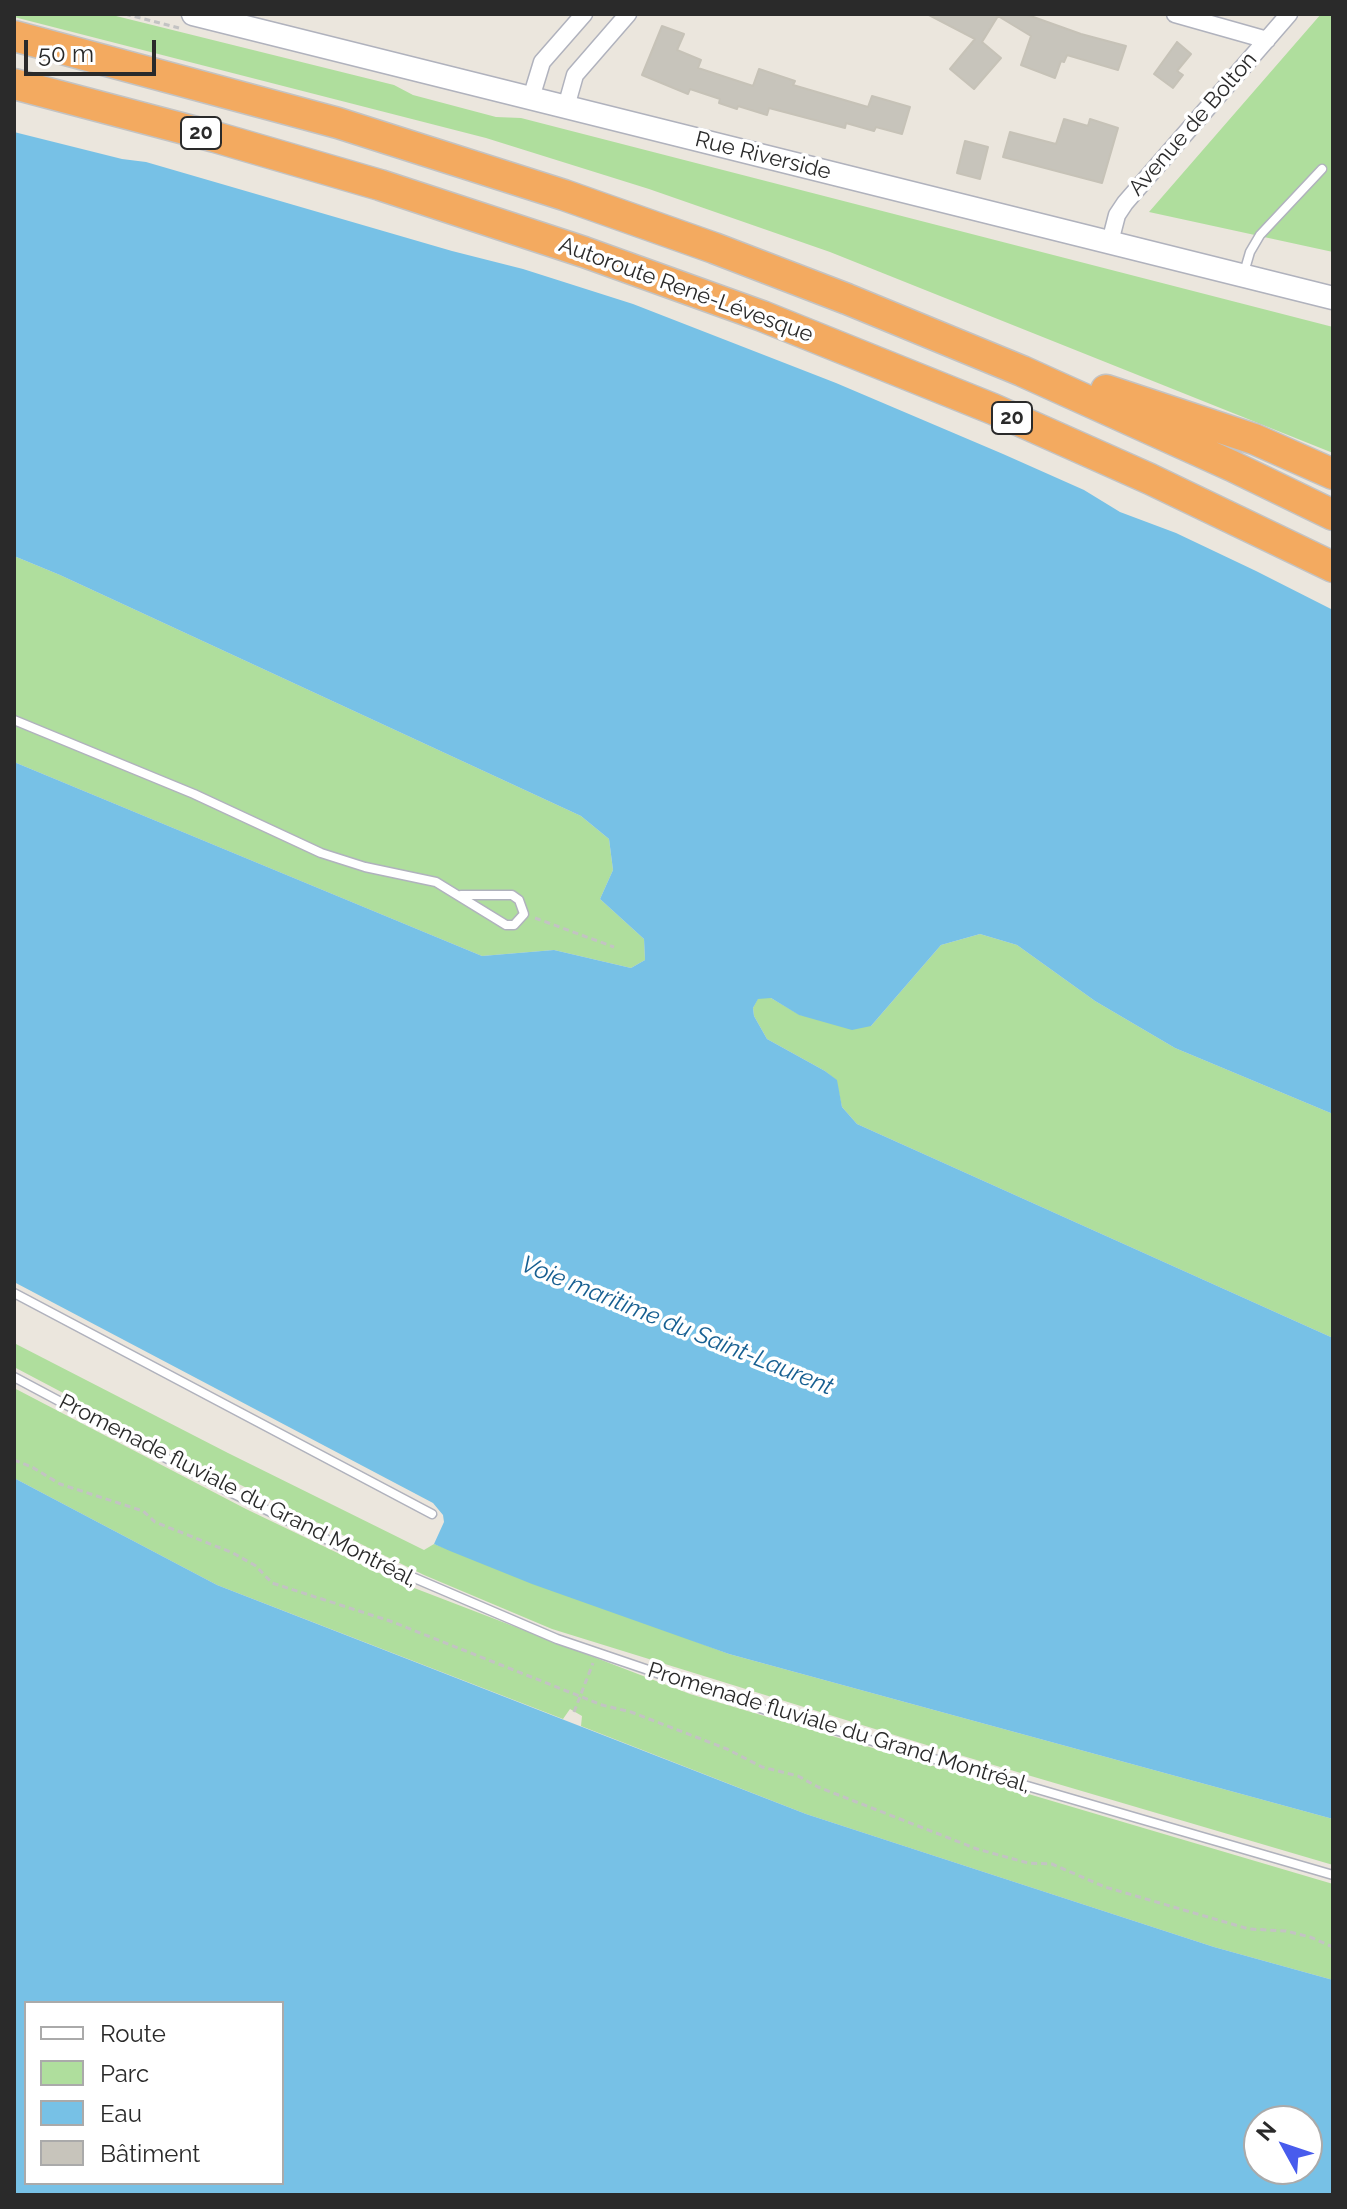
<!DOCTYPE html>
<meta charset="utf-8">
<style>
body{margin:0}
#map{position:relative;width:1347px;height:2209px;overflow:hidden;background:#ebe6dd;font-family:Raleway,sans-serif}
canvas{display:block}
.frame{position:absolute;inset:0;border:16px solid #2a2a2a;pointer-events:none}
.legend{position:absolute;left:24px;top:2001px;width:260px;height:184px;box-sizing:border-box;background:#fff;border:2px solid #aaa;margin:0;padding:10px 14px;list-style:none;font-size:24px;color:#2a2a2a}
.legend li{display:flex;align-items:center;gap:16px;height:40px}
.legend b{width:40px;border:2px solid #aaa}
.north{position:absolute;left:1243px;top:2105px;width:80px;height:80px;box-sizing:border-box;background:#fff;border:2px solid #aaa;border-radius:50%;rotate:310deg;font-size:22px;font-weight:700;line-height:32px;text-align:center;color:#2a2a2a}
.north::after{content:'';display:block;margin:auto;width:28px;height:36px;background:#485ced;clip-path:polygon(50% 0,100% 100%,50% 72%,0 100%)}
.scale{position:absolute;left:24px;top:40px;width:132px;height:36px;box-sizing:border-box;border:4px solid #2a2a2a;border-top:0;padding-left:10px;font-size:24px;line-height:28px;white-space:nowrap;color:#2a2a2a;-webkit-text-stroke:6px #fff;paint-order:stroke}
</style>
<div id="map">
<canvas width="1347" height="2209"></canvas>
<div class="frame"></div>
<ul class="legend">
<li><b style="height:10px;background:#fff"></b>Route</li>
<li><b style="height:22px;background:#afde9d"></b>Parc</li>
<li><b style="height:22px;background:#77c1e6"></b>Eau</li>
<li><b style="height:22px;background:#c7c4bb"></b>Bâtiment</li>
</ul>
<div class="north">N</div>
<div class="scale">50 m</div>
</div>
<script>
const g = document.querySelector('canvas').getContext('2d');
g.lineJoin = 'round';
function fillPath(path, color) { g.fillStyle = color; g.fill(path, 'evenodd'); }
const poly = rows => new Path2D(rows.map(r => 'M' + r).join(''));
function stroke(path, color, width, dash) { g.strokeStyle = color; g.lineWidth = width; g.lineCap = dash ? 'butt' : 'round'; g.setLineDash(dash || []); g.stroke(path); }
function drawText(font, color, halo, rows, align = 'center') {
  g.font = font + ' Raleway,sans-serif'; g.lineWidth = 7; g.setLineDash([]); g.textBaseline = 'middle'; g.strokeStyle = halo; g.fillStyle = color; for (const [text, x, y, turn = 0] of rows) {
    g.save(); g.translate(x, y); g.rotate((+turn || 0) * Math.PI / 180); g.textAlign = isNaN(turn) ? turn : align; if (halo) g.strokeText(text, 0, 0); g.fillText(text, 0, 0); g.restore();
  }
}
fillPath(poly([
 [14,14,108,14,394,85,413,95,496,117,521,118,1333,327,1333,453,830,252,649,189,486,138,14,17],
 [1321,14,1333,14,1333,252,1149,212],
 [14,556,60,575,581,816,609,839,613,870,600,899,644,939,645,960,631,968,554,950,482,956,14,762],
 [980,934,1017,945,1095,1001,1175,1048,1333,1114,1333,1338,857,1124,842,1107,836,1080,825,1071,767,1039,754,1016,753,1008,758,998,771,998,800,1015,871,1026,941,945],
 [14,1343,228,1453,424,1550,434,1544,729,1654,1333,1819,1333,1865,946,1751,552,1629,424,1575,196,1463,14,1367],
 [14,1388,246,1509,396,1581,690,1694,1333,1884,1333,1980,1214,1947,806,1814,581,1726,582,1716,570,1709,563,1719,217,1585,14,1478]
]), '#afde9d');
fillPath(poly([
 [14,132,122,159,146,162,452,251,523,269,633,304,836,383,1003,454,1084,490,1120,512,1176,533,1256,571,1333,610,1333,1114,1175,1048,1095,1001,1017,945,980,934,941,945,871,1026,852,1030,799,1015,771,998,758,999,753,1008,754,1016,767,1039,825,1071,837,1080,842,1107,857,1124,1333,1338,1333,1819,729,1654,532,1584,450,1551,434,1544,444,1522,443,1515,433,1503,14,1282,14,762,482,956,554,950,631,968,645,960,644,939,600,899,613,870,609,839,581,816,60,575,14,556],
 [14,1478,217,1585,806,1814,1214,1947,1333,1980,1333,2195,14,2195],
 [26,2003,282,2003,282,2183,26,2183],
 [1259,2121,1307,2121,1307,2169,1259,2169]
]), '#77c1e6');
const building = poly([
 [927,14,1025,14,1081,34,1126,46,1118,70,1067,55,1064,62,1061,61,1055,78,1021,65,1031,36,998,16,982,42,1001,58,974,89,950,69,975,39,927,14],
 [662,26,684,34,677,50,701,60,698,68,753,86,759,69,795,81,793,85,868,107,872,96,910,107,902,134,876,127,874,131,846,123,845,128,769,108,767,115,738,106,737,109,719,103,720,99,690,89,688,94,642,75,662,26],
 [1177,42,1191,54,1177,71,1183,75,1173,88,1154,74,1177,42],
 [1064,119,1088,126,1090,119,1118,128,1102,183,1003,157,1010,132,1056,144,1064,119],
 [965,141,988,147,980,179,957,173,965,141]
]);
fillPath(building, '#c7c4bb');
stroke(building, '#c6c2b7', 2);
const lane = poly([
 [1243,276,1250,252,1260,235,1322,169],
 [14,720,194,794,321,853,365,867,436,882,506,925,514,925,524,914,519,900,512,895,461,895],
 [14,1293,432,1514],
 [14,1377,224,1489,342,1547,557,1639,766,1710,1333,1875]
]);
const street = poly([
 [1175,14,1267,40],
 [531,98,542,62,584,14],
 [566,107,575,75,628,14],
 [1110,242,1117,215,1125,203,1289,14]
]);
const secondary = poly([
 [193,14,1333,298]
]);
const highway = poly([
 [14,36,338,123,564,195,714,248,847,299,1022,371,1232,466,1333,515],
 [14,84,215,137,380,185,584,252,762,316,993,409,1150,479,1333,567],
 [1106,390,1254,439,1333,474]
]);
stroke(lane, '#b0b2bd', 11);
stroke(street, '#b0b2bd', 19);
stroke(secondary, '#b0b2bd', 25);
stroke(highway, '#c3c3c3', 33);
stroke(poly([
 [125,14,179,28],
 [535,918,614,947],
 [14,1460,32,1467,60,1484,143,1511,155,1522,233,1553,256,1566,272,1583,390,1621,602,1705,631,1712,727,1749,762,1767,798,1776,818,1787,977,1849,1028,1863,1052,1864,1105,1887,1249,1929,1286,1931,1310,1937,1333,1947],
 [574,1712,593,1663]
]), '#c3c3c3', 3, [6, 4]);
stroke(lane, '#fff', 8);
stroke(street, '#fff', 16);
stroke(secondary, '#fff', 22);
stroke(highway, '#f3aa60', 30);
for (const [x, y, w] of [
 [201,133,40],
 [1012,418,40]
]) { const box = new Path2D(); box.roundRect(x - w / 2, y - 16, w, 32, 6); g.fillStyle = '#fff'; g.fill(box); stroke(box, '#2a2a2a', 2); }
drawText('bold 20px', '#2a2a2a', null, [
 ["20",201,133],
 ["20",1012,418]
]);
drawText('22px', '#2a2a2a', '#fff', [
 ["Avenue de Bolton",1193,124,-49],
 ["Rue Riverside",763,156,14],
 ["Autoroute René-Lévesque",686,290,20],
 ["Promenade fluviale du Grand Montréal,",238,1491,27],
 ["Promenade fluviale du Grand Montréal,",839,1728,17]
]);
drawText('italic 24px', '#175f91', '#fff', [
 ["Voie maritime du Saint-Laurent",677,1326,22]
]);
</script>
